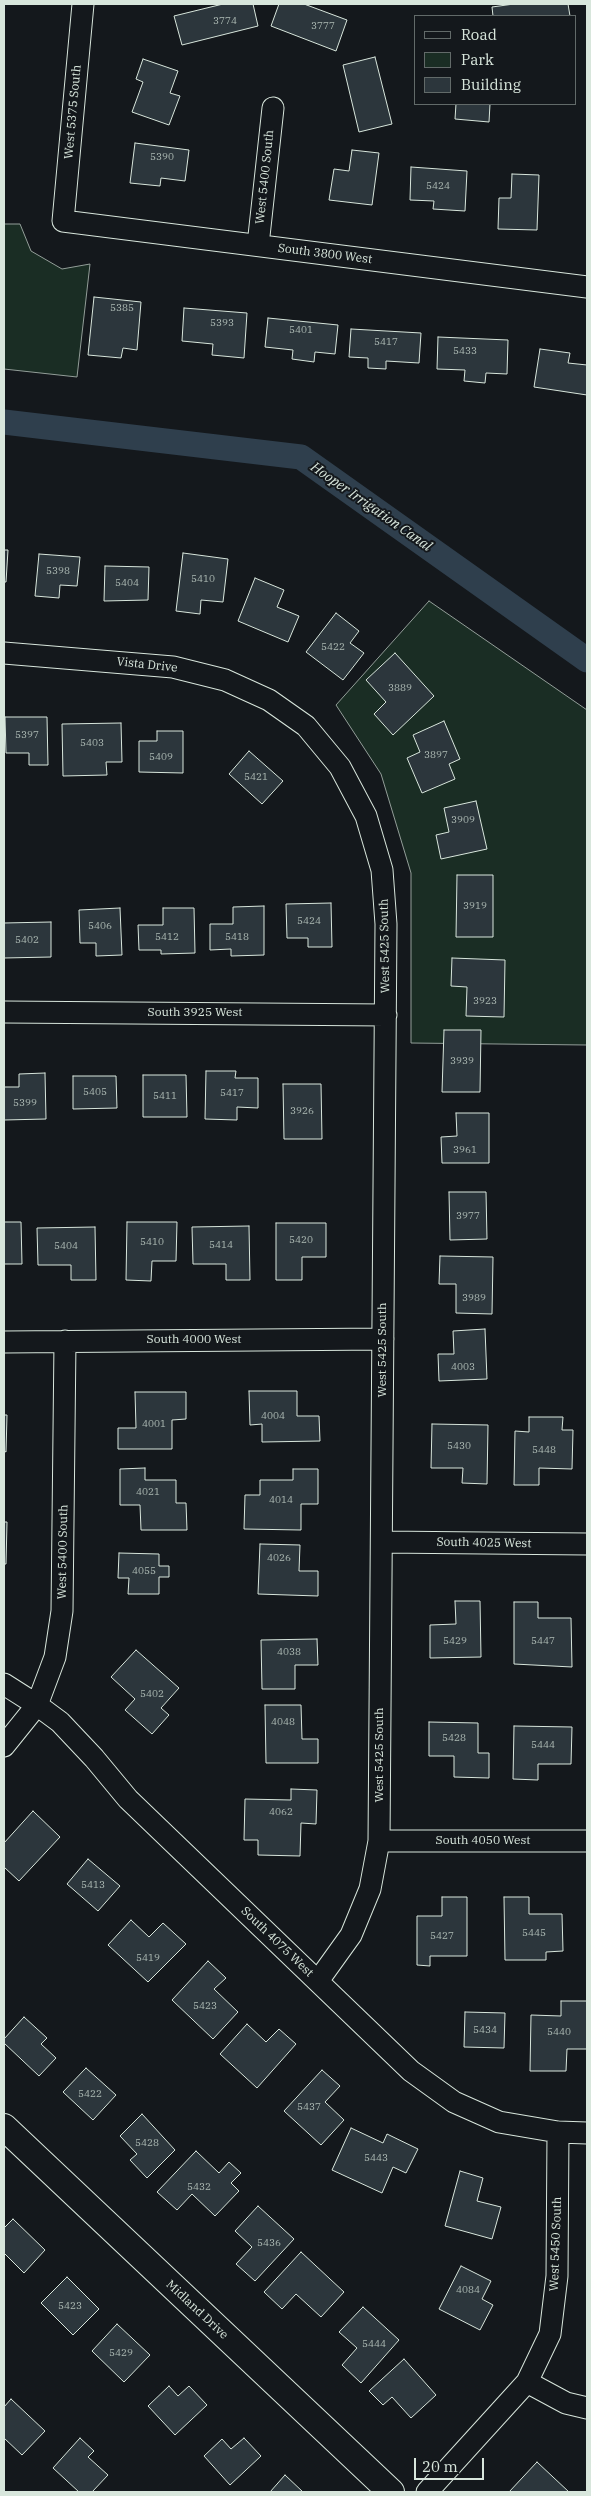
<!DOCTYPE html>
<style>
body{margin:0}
#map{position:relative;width:591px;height:2496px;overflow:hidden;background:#14181c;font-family:"IBM Plex Serif",serif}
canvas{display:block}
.frame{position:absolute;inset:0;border:5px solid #d8e6dc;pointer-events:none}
.legend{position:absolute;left:414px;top:15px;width:162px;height:90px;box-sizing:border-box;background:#14181c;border:1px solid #626a69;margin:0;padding:6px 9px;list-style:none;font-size:15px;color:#d8e6dc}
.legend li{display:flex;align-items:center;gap:10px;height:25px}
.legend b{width:25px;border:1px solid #626a69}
.scale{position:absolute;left:414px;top:2458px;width:70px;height:22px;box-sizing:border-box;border:2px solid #d8e6dc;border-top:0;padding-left:6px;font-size:15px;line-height:18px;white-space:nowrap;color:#d8e6dc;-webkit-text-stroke:4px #14181c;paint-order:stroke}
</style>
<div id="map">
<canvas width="591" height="2496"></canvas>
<div class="frame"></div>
<ul class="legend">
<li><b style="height:6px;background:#14181c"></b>Road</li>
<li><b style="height:14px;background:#1a2d24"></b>Park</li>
<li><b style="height:14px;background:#2c363c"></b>Building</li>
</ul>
<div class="scale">20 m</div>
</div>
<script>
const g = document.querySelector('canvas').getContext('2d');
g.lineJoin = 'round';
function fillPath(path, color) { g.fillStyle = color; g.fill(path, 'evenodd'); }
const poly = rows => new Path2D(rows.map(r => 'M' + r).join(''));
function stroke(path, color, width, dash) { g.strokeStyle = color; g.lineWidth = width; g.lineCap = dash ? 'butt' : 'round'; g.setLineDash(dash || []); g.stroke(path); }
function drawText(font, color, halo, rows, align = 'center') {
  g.font = font + ' "IBM Plex Serif",serif'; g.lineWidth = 4; g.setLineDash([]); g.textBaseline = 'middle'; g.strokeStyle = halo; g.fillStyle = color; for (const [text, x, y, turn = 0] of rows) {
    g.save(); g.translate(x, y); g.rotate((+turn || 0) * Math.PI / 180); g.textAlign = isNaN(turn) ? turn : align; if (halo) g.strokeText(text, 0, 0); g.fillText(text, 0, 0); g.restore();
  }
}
const green = poly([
 [4,224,20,224,31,251,62,269,90,264,77,377,4,369,4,224],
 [429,601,587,710,587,1045,411,1043,411,873,381,774,336,705,429,601]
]);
fillPath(green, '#1a2d24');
stroke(green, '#939e99', 1);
stroke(poly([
 [4,422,301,457,587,660]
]), '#2f3f4d', 25);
const building = poly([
 [223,4,253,4,258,26,182,45,174,16,223,4],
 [279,4,304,4,347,20,336,51,271,26,279,4],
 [514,4,568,4,570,16,493,16,492,7,514,4],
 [375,57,392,124,359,132,343,65,375,57],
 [143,59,178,71,170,93,180,96,169,125,132,112,143,82,136,79,143,59],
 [456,104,490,104,489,122,455,119,456,104],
 [135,143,189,150,185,181,161,178,160,186,130,183,135,143],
 [352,150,379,153,372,205,329,200,334,169,349,171,352,150],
 [411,167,467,171,465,211,433,209,434,201,410,200,411,167],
 [512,174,539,175,537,230,498,229,499,198,511,198,512,174],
 [94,297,141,302,137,350,123,348,121,358,88,355,94,297],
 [184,308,247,313,244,358,212,355,213,344,182,341,184,308],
 [268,318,338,325,335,354,315,352,314,362,292,359,293,350,265,347,268,318],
 [351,329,421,333,419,363,386,361,386,369,368,368,368,358,349,357,351,329],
 [438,337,508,340,507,374,486,373,485,383,464,381,465,370,437,369,438,337],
 [540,349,570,353,568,363,587,365,587,395,534,387,540,349],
 [4,550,8,550,6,582,4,582,4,550],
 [183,553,228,559,223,602,201,600,200,614,176,611,183,553],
 [39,554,80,557,77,586,60,585,59,598,35,596,39,554],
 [105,566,149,567,148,600,104,601,105,566],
 [255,578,284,590,277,607,299,616,288,642,238,621,255,578],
 [336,613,359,631,350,643,364,653,343,680,306,652,336,613],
 [395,653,434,696,393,735,374,714,386,702,366,680,395,653],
 [5,717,47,717,48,765,29,765,29,753,6,753,5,717],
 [444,721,460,759,449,764,455,779,422,793,407,758,420,752,413,735,444,721],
 [121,723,122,762,106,762,107,775,63,776,62,724,121,723],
 [157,731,183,731,183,773,139,772,139,741,157,741,157,731],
 [249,751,283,781,262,804,229,774,249,751],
 [476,801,487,849,441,859,436,835,449,832,444,808,476,801],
 [457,875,493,875,493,937,456,937,457,875],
 [331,903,332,947,308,947,308,938,287,938,286,904,331,903],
 [264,906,264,955,231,956,231,949,210,950,210,924,233,924,233,907,264,906],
 [120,908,122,955,96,956,96,943,80,943,79,910,120,908],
 [163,908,194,908,195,953,161,954,161,950,139,950,138,925,163,925,163,908],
 [51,922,51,957,4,958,4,923,51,922],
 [452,958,505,960,504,1017,466,1016,467,987,451,986,452,958],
 [444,1030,481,1030,480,1092,442,1092,444,1030],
 [206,1071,236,1071,235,1078,258,1078,258,1108,237,1107,237,1120,205,1119,206,1071],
 [45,1073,46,1119,4,1120,4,1087,19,1087,19,1074,45,1073],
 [143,1075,186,1075,187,1117,143,1117,143,1075],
 [73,1076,116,1076,117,1108,73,1109,73,1076],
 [283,1084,321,1084,322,1139,284,1139,283,1084],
 [456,1113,489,1113,489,1163,442,1163,441,1137,457,1136,456,1113],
 [449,1192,486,1192,487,1239,450,1240,449,1192],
 [4,1222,21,1222,22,1264,4,1264,4,1222],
 [127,1222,177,1222,176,1261,152,1261,151,1281,126,1280,127,1222],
 [276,1223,326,1223,326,1257,302,1257,302,1280,276,1280,276,1223],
 [249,1226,250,1280,226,1280,226,1264,193,1264,192,1227,249,1226],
 [95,1227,96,1280,71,1280,71,1265,38,1265,37,1228,95,1227],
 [440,1256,493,1257,492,1314,456,1313,456,1284,439,1284,440,1256],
 [485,1329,487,1379,439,1381,438,1354,454,1354,453,1331,485,1329],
 [249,1391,297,1391,297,1416,319,1416,320,1441,262,1442,262,1424,250,1425,249,1391],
 [135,1392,186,1392,186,1419,172,1420,172,1449,118,1449,118,1428,136,1428,135,1392],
 [4,1415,7,1415,6,1452,4,1451,4,1415],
 [529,1417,563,1417,562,1430,573,1430,572,1469,539,1468,539,1485,514,1485,515,1431,529,1432,529,1417],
 [432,1424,488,1425,487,1484,462,1483,463,1468,431,1468,432,1424],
 [145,1468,145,1480,176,1480,176,1503,186,1503,187,1530,141,1530,140,1505,120,1505,120,1469,145,1468],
 [293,1469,318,1469,318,1504,301,1504,301,1530,244,1529,245,1495,260,1495,260,1480,293,1480,293,1469],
 [4,1522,7,1522,6,1564,4,1564,4,1522],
 [260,1544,300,1545,299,1571,318,1571,318,1596,258,1594,260,1544],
 [119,1553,159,1554,159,1566,169,1566,169,1577,159,1577,159,1594,128,1594,129,1578,118,1578,119,1553],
 [455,1601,480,1601,481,1657,430,1658,430,1625,456,1624,455,1601],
 [514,1602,538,1602,538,1618,571,1618,572,1667,514,1664,514,1602],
 [317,1639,318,1665,295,1665,295,1689,262,1689,261,1640,317,1639],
 [136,1650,179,1688,161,1708,169,1715,152,1734,125,1710,135,1699,111,1677,136,1650],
 [265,1705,301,1705,302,1739,318,1739,318,1763,266,1763,265,1705],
 [429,1722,478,1723,478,1753,489,1753,489,1778,454,1777,454,1756,429,1756,429,1722],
 [514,1726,572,1727,571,1764,538,1764,538,1780,513,1779,514,1726],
 [291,1789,317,1790,316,1824,301,1823,300,1856,258,1855,258,1840,244,1840,245,1799,291,1800,291,1789],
 [33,1811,60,1837,19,1881,4,1867,4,1843,33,1811],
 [88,1859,120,1886,98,1911,67,1884,88,1859],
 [442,1897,467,1897,467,1956,430,1956,430,1966,417,1965,417,1916,442,1916,442,1897],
 [504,1897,529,1897,529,1914,562,1914,563,1951,546,1952,546,1960,505,1960,504,1897],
 [131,1920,149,1937,163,1923,186,1944,148,1982,108,1945,131,1920],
 [208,1961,226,1978,214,1989,238,2012,213,2039,172,2000,208,1961],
 [561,2001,587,2001,587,2049,567,2049,566,2071,530,2071,531,2015,561,2016,561,2001],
 [465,2012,505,2013,504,2048,464,2047,465,2012],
 [24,2017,47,2038,41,2044,56,2058,39,2076,4,2043,4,2039,24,2017],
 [247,2024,266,2042,279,2029,296,2044,257,2088,220,2054,247,2024],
 [86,2068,116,2095,93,2120,63,2092,86,2068],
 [322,2070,340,2086,325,2102,344,2120,321,2145,284,2111,322,2070],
 [142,2114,175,2150,147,2178,130,2160,137,2154,120,2136,142,2114],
 [351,2128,383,2143,387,2134,418,2149,406,2173,393,2167,382,2193,332,2170,351,2128],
 [196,2151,219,2173,229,2162,241,2173,231,2183,239,2191,215,2216,192,2194,177,2210,157,2192,196,2151],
 [460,2171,483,2178,477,2201,501,2207,492,2239,445,2226,460,2171],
 [258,2206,294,2239,255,2281,236,2264,252,2247,235,2231,258,2206],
 [13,2219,45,2250,24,2273,4,2253,4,2228,13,2219],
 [301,2252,344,2292,321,2317,296,2294,282,2309,264,2292,301,2252],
 [461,2266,491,2281,482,2299,493,2305,480,2330,439,2309,461,2266],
 [67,2277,99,2309,73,2335,41,2303,67,2277],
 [363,2307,399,2340,361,2383,342,2365,357,2348,339,2332,363,2307],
 [117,2324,150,2355,124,2382,92,2351,117,2324],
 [404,2359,436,2395,411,2418,392,2397,383,2405,369,2391,404,2359],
 [169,2386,178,2396,189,2386,207,2405,175,2435,148,2406,169,2386],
 [11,2399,45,2431,22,2455,4,2438,4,2407,11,2399],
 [80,2438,94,2451,88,2457,108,2475,92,2492,79,2492,53,2468,80,2438],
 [244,2438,261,2456,230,2485,204,2456,222,2439,231,2449,244,2438],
 [537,2462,569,2492,509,2492,537,2462],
 [285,2475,303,2492,270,2492,285,2475]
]);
fillPath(building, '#2c363c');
stroke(building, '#d8e6dc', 1);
const minor = poly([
 [83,4,63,221,587,287],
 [258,245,273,108],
 [4,653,173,667,225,680,269,700,306,726,340,767,366,816,382,870,386,924,379,1841,370,1889,351,1935,318,1981],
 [4,1012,386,1015],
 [4,1342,383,1339],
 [382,1542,587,1544],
 [4,1684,37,1705,60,1722,94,1758,128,1799,411,2071,454,2102,499,2122,558,2132,587,2133],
 [4,1746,37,1705,55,1657,62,1611,65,1341],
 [379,1841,587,1841],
 [527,2382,566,2403,587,2408],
 [427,2492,527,2382,550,2334,557,2276,558,2132]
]);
const tertiary = poly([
 [4,2127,391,2492]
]);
stroke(minor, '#d8e6dc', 23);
stroke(tertiary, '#d8e6dc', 28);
stroke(minor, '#14181c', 21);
stroke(tertiary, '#14181c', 26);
drawText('10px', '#adbab4', null, [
 ["3774",225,21],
 ["3777",323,26],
 ["5390",162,157],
 ["5424",438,186],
 ["5385",122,308],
 ["5393",222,323],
 ["5401",301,330],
 ["5417",386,342],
 ["5433",465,351],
 ["5398",58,571],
 ["5410",203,579],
 ["5404",127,583],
 ["5422",333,647],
 ["3889",400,688],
 ["5397",27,735],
 ["5403",92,743],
 ["3897",436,755],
 ["5409",161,757],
 ["5421",256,777],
 ["3909",463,820],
 ["3919",475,906],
 ["5424",309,921],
 ["5406",100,926],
 ["5412",167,937],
 ["5418",237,937],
 ["5402",27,940],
 ["3923",485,1001],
 ["3939",462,1061],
 ["5405",95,1092],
 ["5417",232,1093],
 ["5411",165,1096],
 ["5399",25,1103],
 ["3926",302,1111],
 ["3961",465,1150],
 ["3977",468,1216],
 ["5420",301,1240],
 ["5410",152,1242],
 ["5414",221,1245],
 ["5404",66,1246],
 ["3989",474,1298],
 ["4003",463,1367],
 ["4004",273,1416],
 ["4001",154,1424],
 ["5430",459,1446],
 ["5448",544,1450],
 ["4021",148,1492],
 ["4014",281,1500],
 ["4026",279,1558],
 ["4055",144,1571],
 ["5429",455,1641],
 ["5447",543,1641],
 ["4038",289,1652],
 ["5402",152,1694],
 ["4048",283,1722],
 ["5428",454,1738],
 ["5444",543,1745],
 ["4062",281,1812],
 ["5413",93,1885],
 ["5445",534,1933],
 ["5427",442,1936],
 ["5419",148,1958],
 ["5423",205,2006],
 ["5434",485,2030],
 ["5440",559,2032],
 ["5422",90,2094],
 ["5437",309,2107],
 ["5428",147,2143],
 ["5443",376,2158],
 ["5432",199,2187],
 ["5436",269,2243],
 ["4084",468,2290],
 ["5423",70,2306],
 ["5444",374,2344],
 ["5429",121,2353]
]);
drawText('12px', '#d8e6dc', '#14181c', [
 ["West 5375 South",73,112,-85],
 ["West 5400 South",265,177,-84],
 ["South 3800 West",325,254,7],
 ["Vista Drive",147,665,6],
 ["West 5425 South",385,946,-91],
 ["South 3925 West",195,1013],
 ["South 4000 West",194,1340],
 ["West 5425 South",383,1350,-90],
 ["South 4025 West",484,1543,1],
 ["West 5400 South",63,1552,-89],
 ["West 5425 South",380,1755,-90],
 ["South 4050 West",483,1841],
 ["South 4075 West",277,1942,44],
 ["West 5450 South",556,2244,-88],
 ["Midland Drive",197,2310,43]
]);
drawText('italic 14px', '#d8e6dc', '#14181c', [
 ["Hooper Irrigation Canal",371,507,35]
]);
</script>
